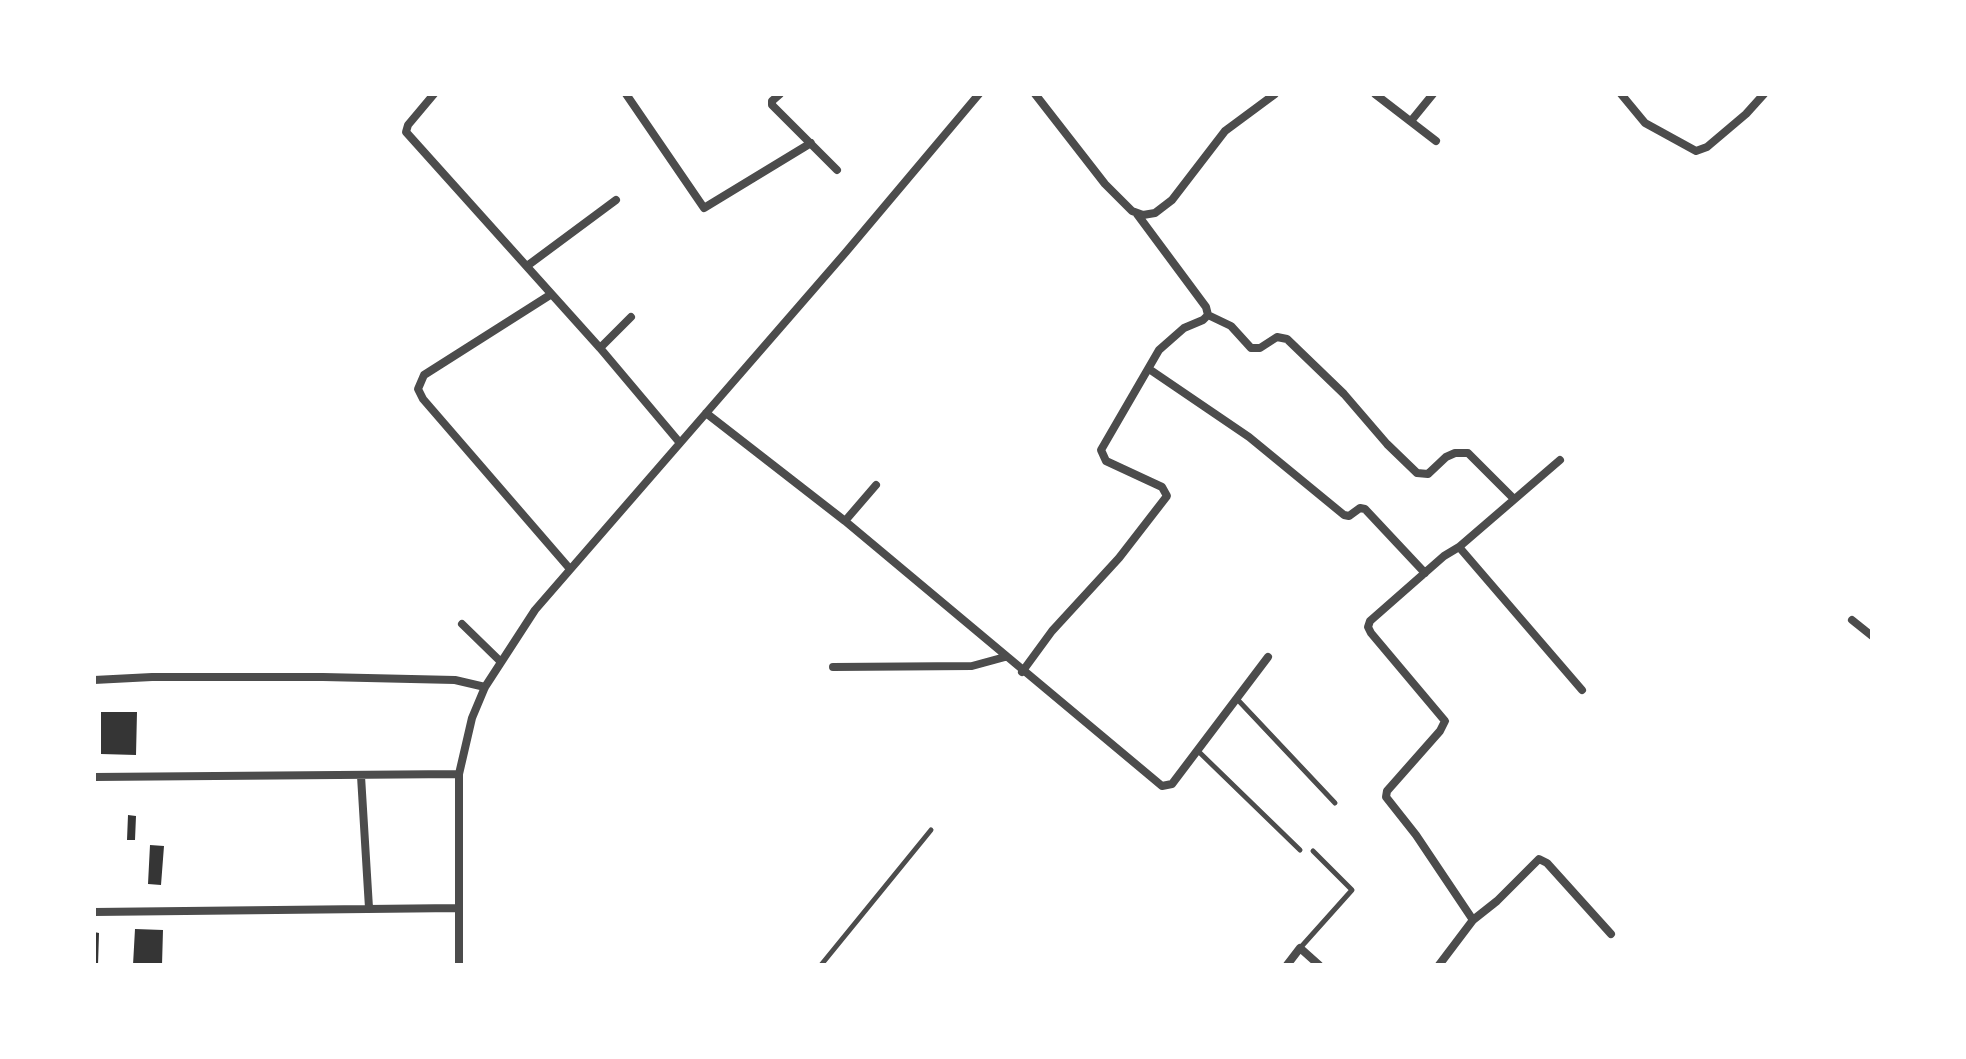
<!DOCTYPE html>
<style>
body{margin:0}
#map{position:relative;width:1966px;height:1059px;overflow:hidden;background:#fff;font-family:Overpass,sans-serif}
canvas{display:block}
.frame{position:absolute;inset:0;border:96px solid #fff;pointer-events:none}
</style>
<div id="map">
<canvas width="1966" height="1059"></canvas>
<div class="frame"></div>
</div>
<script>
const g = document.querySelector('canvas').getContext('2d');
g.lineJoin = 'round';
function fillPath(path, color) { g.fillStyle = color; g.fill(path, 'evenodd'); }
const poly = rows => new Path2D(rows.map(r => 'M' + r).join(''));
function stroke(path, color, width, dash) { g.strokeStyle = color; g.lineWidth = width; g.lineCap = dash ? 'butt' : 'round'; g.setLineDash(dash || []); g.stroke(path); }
fillPath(poly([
 [101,712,137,712,136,755,101,754],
 [128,815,136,816,135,840,127,840],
 [150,845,164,846,161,885,148,884],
 [135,929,163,930,162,965,133,965],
 [94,932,99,933,98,965,94,965]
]), '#353535');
stroke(poly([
 [1237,699,1335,803],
 [1197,750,1300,850],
 [1301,947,1352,890,1313,851],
 [821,965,931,830]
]), '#4c4c4c', 5);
stroke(poly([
 [434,94,408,125,406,132,600,348,680,443],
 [626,94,704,208,811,143],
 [780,94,772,101,772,105,837,170],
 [1035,94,1105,184,1132,211,1143,215,1155,213,1172,200,1225,131,1275,94],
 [1375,94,1436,141],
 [1621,94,1645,123,1696,151,1707,147,1746,114,1764,94],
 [1411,121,1433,94],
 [527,266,616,200],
 [550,295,424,375,418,389,423,399,570,569],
 [1208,315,1231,326,1251,348,1260,348,1277,337,1287,339,1344,394,1387,444,1417,473,1428,474,1446,457,1455,453,1468,453,1513,498],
 [600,348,631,317],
 [1149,369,1249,437,1344,515,1349,516,1360,508,1365,509,1425,573],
 [706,413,845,521,1162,786,1172,784,1268,657],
 [845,521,876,485],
 [1459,547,1560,460],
 [1852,620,1872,636],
 [462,624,501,662],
 [833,667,972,666,1005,657],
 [1022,672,1052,631,1119,558,1167,496,1162,487,1106,461,1101,450,1159,350,1184,328,1203,320,1208,315,1206,307,1137,214],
 [94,680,152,677,323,677,455,680,485,687],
 [361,776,369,908],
 [94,777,459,774],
 [94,912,458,908],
 [1473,920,1416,835,1386,797,1387,791,1440,731,1445,721,1371,633,1368,627,1370,621,1444,556,1459,547,1582,690],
 [459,965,459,774,472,718,485,687,535,610,846,252,979,94],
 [1287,965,1300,948,1319,965],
 [1439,965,1473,920,1497,901,1539,859,1547,863,1611,934]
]), '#4c4c4c', 8);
</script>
